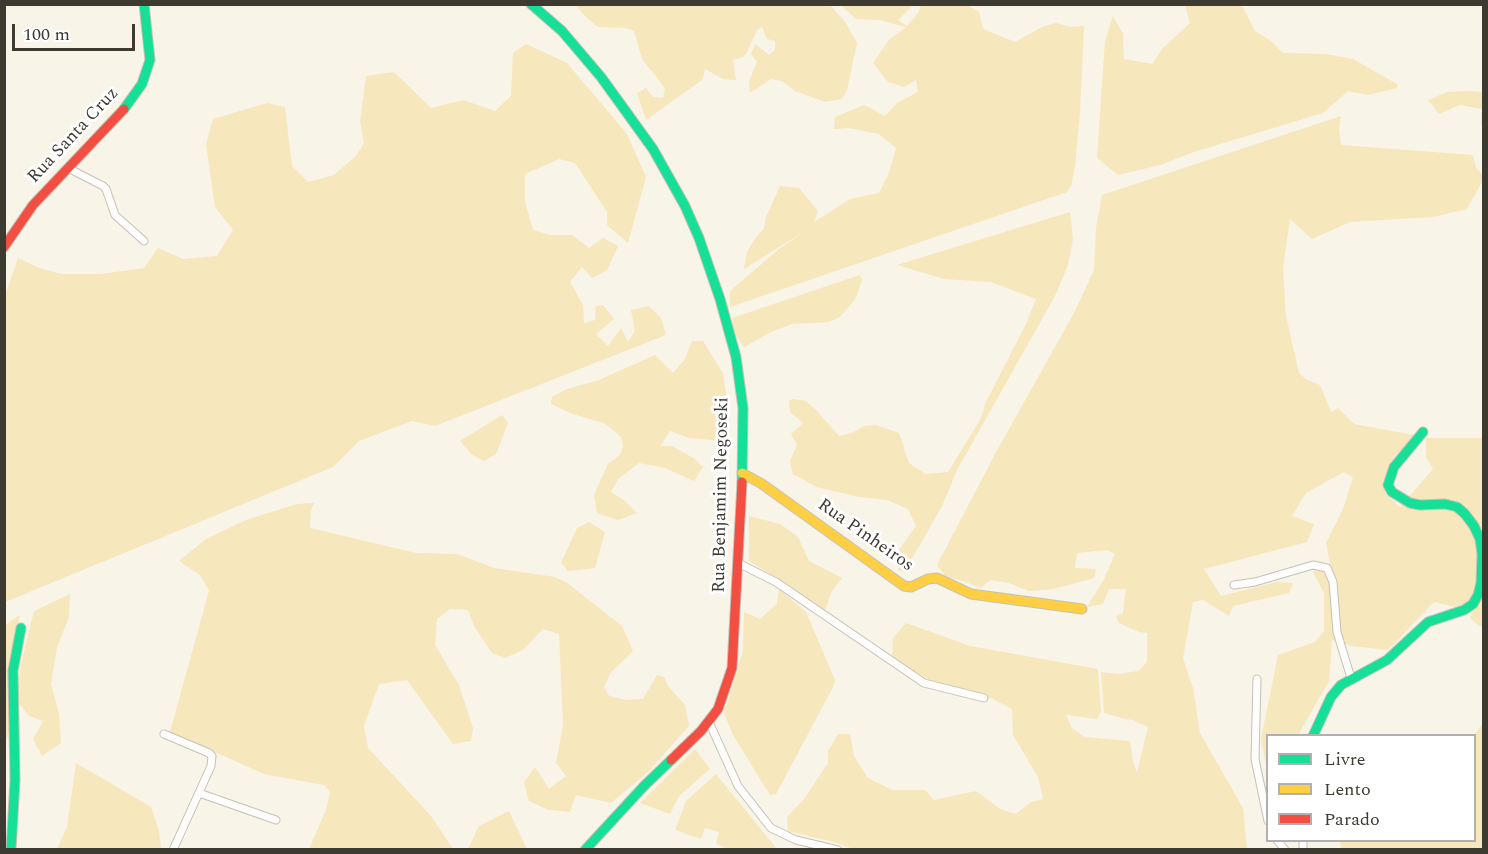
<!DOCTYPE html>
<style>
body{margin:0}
#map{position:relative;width:1488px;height:854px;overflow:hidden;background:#f8f4e7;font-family:Spectral,serif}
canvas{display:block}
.frame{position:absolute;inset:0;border:6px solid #3d3a31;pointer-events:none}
.legend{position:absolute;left:1266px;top:734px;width:210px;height:108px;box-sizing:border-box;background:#fff;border:2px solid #b1b0ad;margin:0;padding:8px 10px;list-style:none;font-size:18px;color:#3d3a31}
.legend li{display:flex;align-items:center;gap:12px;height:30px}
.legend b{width:30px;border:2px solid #b1b0ad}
.scale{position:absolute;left:12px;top:24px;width:123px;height:27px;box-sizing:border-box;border:3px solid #3d3a31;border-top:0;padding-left:8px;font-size:18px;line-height:21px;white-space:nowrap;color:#3d3a31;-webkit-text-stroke:4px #fff;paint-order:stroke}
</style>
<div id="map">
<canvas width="1488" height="854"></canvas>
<div class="frame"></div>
<ul class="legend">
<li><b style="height:8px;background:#16e098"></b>Livre</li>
<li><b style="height:8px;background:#ffcf43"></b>Lento</li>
<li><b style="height:8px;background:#f24e42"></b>Parado</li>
</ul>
<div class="scale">100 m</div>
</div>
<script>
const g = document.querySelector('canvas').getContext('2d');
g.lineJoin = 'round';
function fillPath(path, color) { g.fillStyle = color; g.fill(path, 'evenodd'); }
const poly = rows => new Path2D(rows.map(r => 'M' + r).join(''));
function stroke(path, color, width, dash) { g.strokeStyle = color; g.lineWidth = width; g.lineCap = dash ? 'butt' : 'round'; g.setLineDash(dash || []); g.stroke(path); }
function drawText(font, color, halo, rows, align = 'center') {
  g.font = font + ' Spectral,serif'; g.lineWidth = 6; g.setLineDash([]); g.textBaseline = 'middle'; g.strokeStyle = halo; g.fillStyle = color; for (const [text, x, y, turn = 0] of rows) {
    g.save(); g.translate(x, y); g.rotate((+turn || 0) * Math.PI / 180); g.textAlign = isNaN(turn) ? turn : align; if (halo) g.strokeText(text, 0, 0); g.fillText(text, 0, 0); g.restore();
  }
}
fillPath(poly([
 [575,5,830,5,846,23,857,43,847,90,842,99,825,102,795,91,782,81,771,79,750,93,749,81,757,62,751,54,755,44,769,55,775,50,775,41,767,39,762,27,757,30,746,54,743,57,733,60,736,80,723,79,705,69,702,80,646,120,637,93,646,88,653,97,663,98,665,88,642,59,634,31,626,28,598,27,588,19],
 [841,5,913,5,898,20,907,26,918,13,921,5,967,5,979,12,983,29,1015,42,1042,27,1056,23,1070,27,1084,26,1080,113,1075,166,1071,186,1067,192,730,307,730,291,779,249,808,229,744,269,747,252,756,237,764,229,766,217,780,186,799,188,818,211,814,222,850,199,879,193,889,173,896,148,879,134,849,128,834,129,835,117,864,105,885,116,897,103,918,92,916,80,904,87,888,82,873,63,889,40,906,27,879,20,856,19],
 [1185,5,1242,5,1255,31,1271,41,1283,53,1326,54,1353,59,1397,84,1397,88,1368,95,1348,91,1323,113,1194,152,1160,165,1118,175,1097,158,1105,41,1113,16,1123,34,1124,59,1152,64,1163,48,1190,23],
 [526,44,567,63,627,134,646,177,628,243,607,225,607,212,575,163,559,159,525,174,525,202,533,230,550,235,572,235,589,248,603,238,618,246,607,270,592,278,582,267,570,282,583,305,584,323,595,320,596,306,603,305,614,319,596,334,608,346,621,328,628,342,635,331,631,310,649,306,661,318,666,335,435,426,412,421,359,441,333,467,5,602,4,299,18,258,39,268,61,274,101,274,144,268,158,248,183,259,217,256,233,230,215,207,206,144,213,119,267,103,285,107,292,166,308,182,334,175,356,156,364,143,360,122,366,76,394,72,431,108,463,100,495,111,511,96,513,53],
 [1469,91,1483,92,1483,125,1481,125,1482,109,1460,105,1439,114,1428,100,1447,92],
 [1341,116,1339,128,1341,145,1473,155,1476,167,1483,176,1483,180,1467,209,1433,217,1350,222,1312,239,1290,219,1283,268,1286,316,1299,373,1307,380,1320,385,1331,412,1338,408,1354,424,1419,436,1394,456,1383,482,1388,496,1400,507,1433,469,1426,457,1426,438,1483,438,1483,546,1478,556,1476,585,1483,588,1483,626,1479,626,1470,618,1473,609,1466,604,1455,607,1434,602,1388,650,1351,646,1332,640,1329,681,1298,735,1268,736,1267,770,1261,739,1278,655,1315,642,1324,631,1324,593,1313,572,1330,563,1326,543,1343,509,1353,477,1344,472,1306,493,1292,516,1314,524,1307,542,1204,569,1221,596,1276,582,1293,583,1289,593,1233,606,1229,616,1203,600,1193,602,1183,658,1193,688,1200,733,1243,808,1247,849,853,849,837,843,788,831,787,817,804,799,828,763,828,751,838,734,850,734,854,756,868,778,892,790,925,790,934,800,976,791,1000,809,1016,814,1031,802,1043,799,1038,777,1013,735,1012,709,991,698,935,683,892,659,893,638,906,623,970,646,1098,669,1101,711,1097,719,1066,715,1072,728,1084,737,1130,741,1133,761,1137,773,1148,727,1133,720,1125,719,1104,713,1101,672,1119,674,1138,671,1147,662,1147,633,1139,632,1119,623,1116,616,1123,613,1126,589,1109,589,1103,604,1087,607,1104,579,1115,554,1107,550,1077,553,1075,568,1096,569,1094,578,1054,589,1029,591,1009,583,990,580,981,588,963,581,946,577,937,565,994,456,1075,311,1094,270,1096,228,1102,195],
 [1070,212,1073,239,1068,265,1055,296,957,470,942,506,917,550,903,572,898,570,898,551,916,526,908,509,887,500,859,497,817,487,793,474,790,461,797,445,791,434,803,423,790,412,789,401,793,399,806,401,817,411,839,436,852,433,864,426,876,425,899,433,909,463,925,474,948,472,980,420,986,402,1026,324,1036,299,991,282,944,279,897,265],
 [860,275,862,280,856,298,840,317,829,322,792,324,771,332,744,347,734,332,732,318],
 [692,341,703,341,723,373,730,419,724,441,689,438,670,431,660,446,672,446,695,459,703,467,694,481,665,468,639,463,618,479,611,492,624,500,637,513,618,520,597,513,594,495,608,464,620,455,623,446,621,437,606,424,570,413,551,404,552,397,567,389,599,380,655,355,673,373,685,359],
 [502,415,508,423,496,454,484,461,471,454,460,441],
 [314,503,311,510,310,528,416,553,457,554,494,568,555,577,566,582,622,626,633,651,611,672,604,687,609,696,627,700,643,699,657,675,664,677,668,686,685,705,689,726,648,772,611,803,576,795,570,812,549,810,529,801,524,782,535,767,549,789,566,776,556,763,563,725,559,634,543,629,523,650,505,658,492,653,474,626,468,610,450,609,437,619,435,645,459,685,473,728,471,741,453,744,407,680,379,684,364,726,368,748,431,816,453,849,309,849,326,810,330,792,324,785,264,774,170,732,209,591,200,575,179,561,206,539,246,520,297,504],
 [749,516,780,524,798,537,809,561,842,578,832,591,824,613,790,586,749,561],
 [589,522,605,532,595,568,568,571,561,563,577,528],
 [779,589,806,612,835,680,832,689,776,794,770,795,733,735,724,713,743,651,744,612,760,619,777,604],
 [70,594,69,617,57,647,51,684,59,714,61,743,42,756,33,739,43,721,29,716,16,699,21,664,34,611],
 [20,615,13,645,8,692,10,730,5,743,5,625],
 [1483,719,1483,849,1341,849,1340,841,1474,840,1474,735,1482,725],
 [695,749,710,769,679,796,670,814,640,803],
 [76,763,151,807,159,831,161,849,57,849,67,827],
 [716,774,777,849,723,849,724,847,716,844,719,832,705,828,701,839,675,830,686,801],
 [509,811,527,849,468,849,479,826]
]), '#f6e7bc');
const street = poly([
 [68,168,103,186,106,189,115,215,144,241],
 [738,563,776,582,924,683,984,698],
 [1234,585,1255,582,1313,565,1327,568,1333,582,1337,632,1351,678],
 [1257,679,1255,759,1268,821],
 [709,722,738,786,771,828,796,840,838,850],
 [164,734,209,753,212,756,211,766,173,850],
 [199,793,276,820],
 [1277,840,1285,850],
 [1303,840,1303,850]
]);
const fast = poly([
 [531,4,562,31,601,77,653,149,685,206,699,238,720,299,736,357,743,408,742,482],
 [124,109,142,84,150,60,144,4],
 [1313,736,1331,697,1341,685,1387,660,1428,622,1464,610,1473,604,1478,595,1481,583,1482,554,1480,539,1474,526,1465,514,1457,507,1445,504,1420,505,1410,503,1392,492,1388,485,1394,467,1423,432],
 [11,850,15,780,13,671,21,628],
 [585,850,644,786,671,760]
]);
const slow = poly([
 [742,473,762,484,904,586,911,587,928,579,937,578,971,594,1082,609]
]);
const jam = poly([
 [4,247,33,205,124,109],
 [671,760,701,731,718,709,732,668,742,482]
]);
stroke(street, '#c4c1b7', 9);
stroke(fast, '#c4c1b7', 11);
stroke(slow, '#c4c1b7', 11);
stroke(jam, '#c4c1b7', 11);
stroke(street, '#fefdfb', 7);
stroke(fast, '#16e098', 9);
stroke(slow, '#ffcf43', 9);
stroke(jam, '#f24e42', 9);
drawText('18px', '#3d3a31', '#fff', [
 ["Rua Santa Cruz",74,136,-47],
 ["Rua Benjamim Negoseki",722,495,-89],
 ["Rua Pinheiros",865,536,35]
]);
</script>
